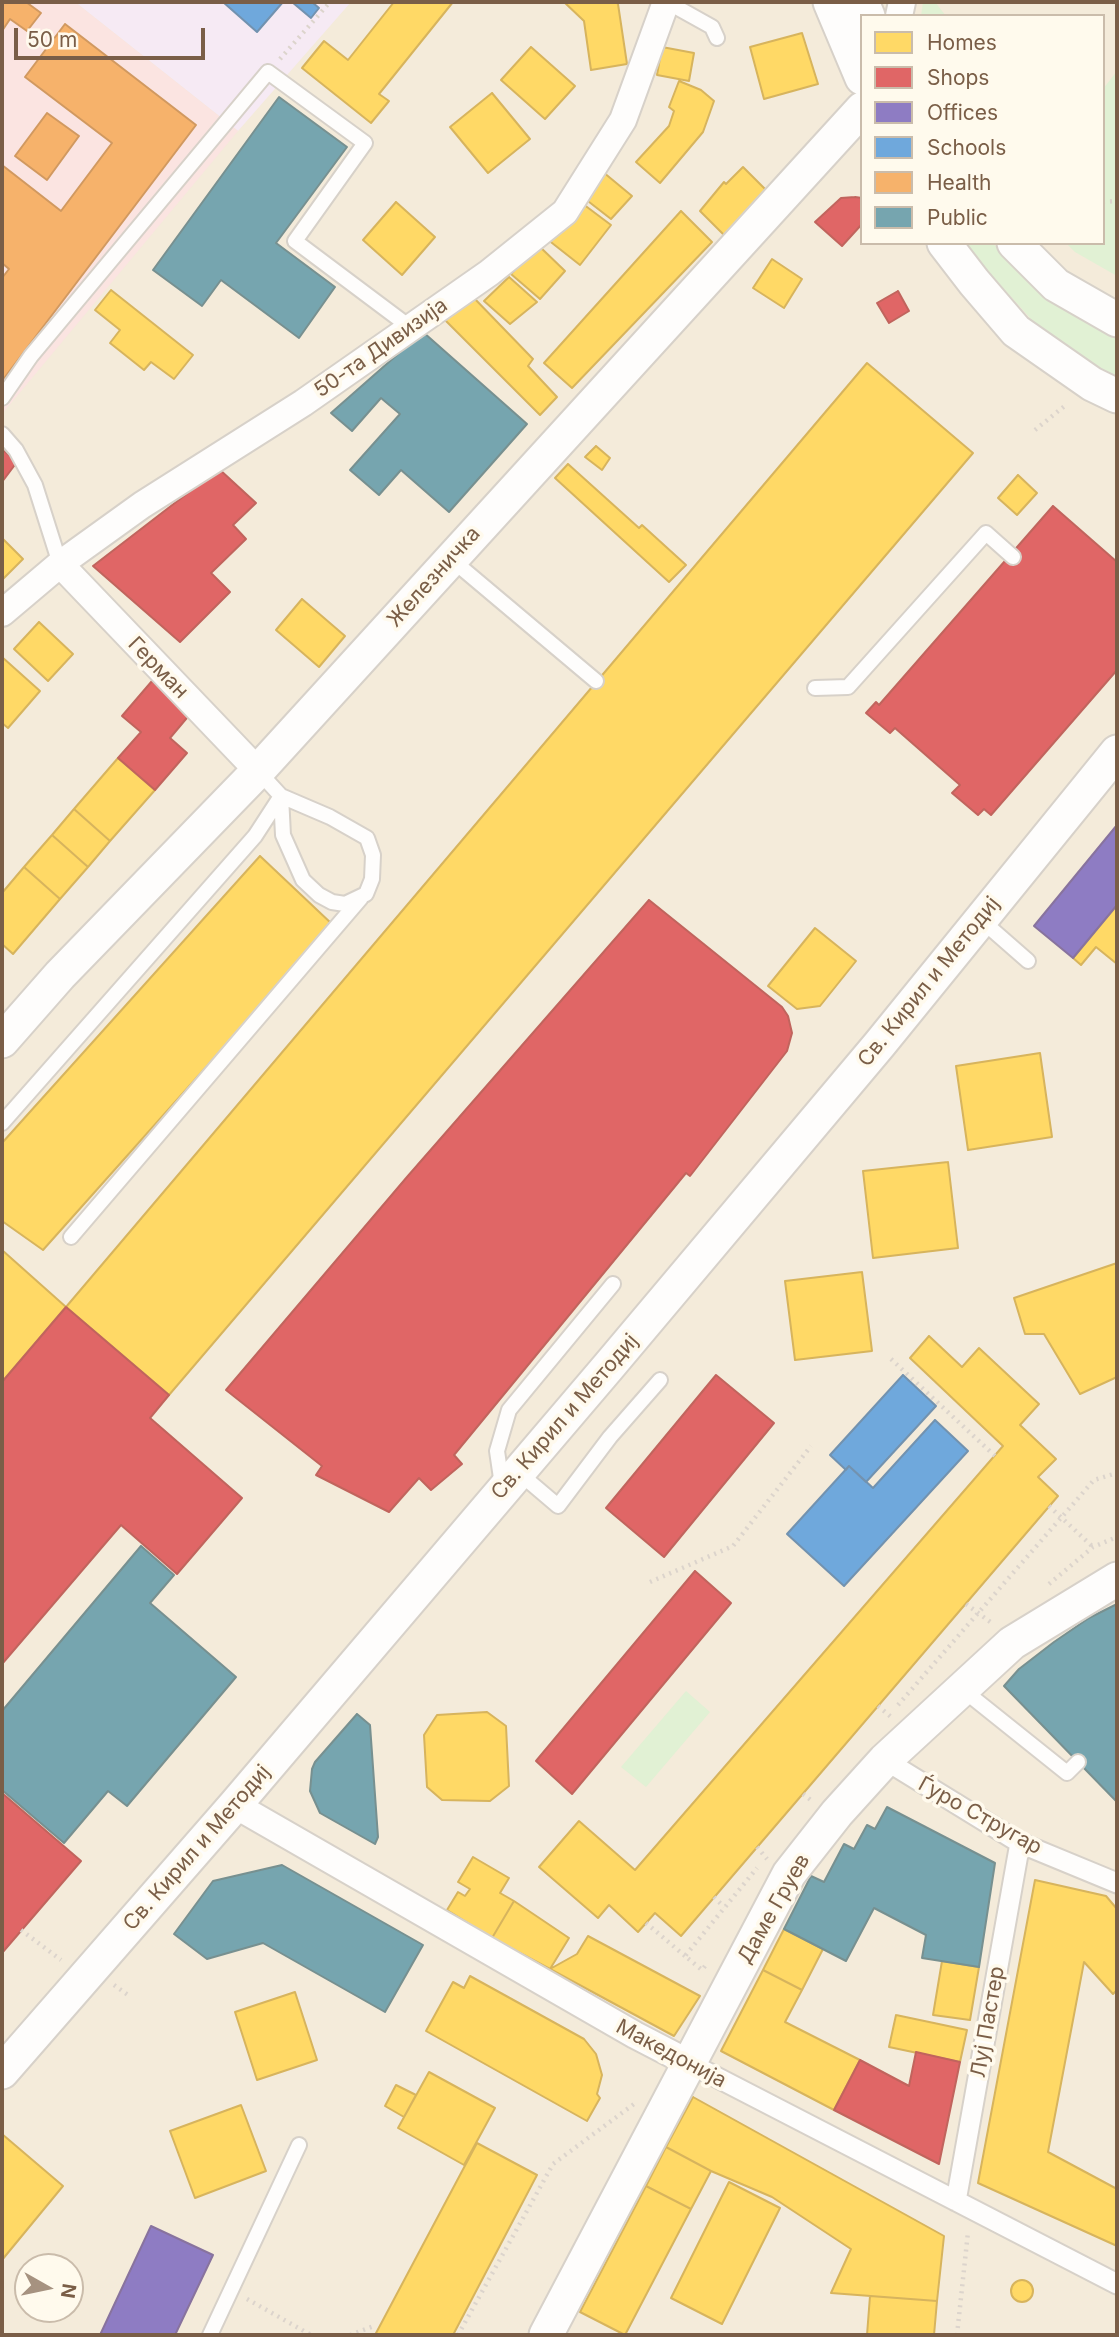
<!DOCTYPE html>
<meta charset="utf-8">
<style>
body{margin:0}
#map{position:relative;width:1119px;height:2337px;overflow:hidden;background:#f8f4eb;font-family:Inter,sans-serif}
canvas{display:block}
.frame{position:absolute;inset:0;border:4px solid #7a5e47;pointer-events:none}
.legend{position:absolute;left:860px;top:14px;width:245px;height:231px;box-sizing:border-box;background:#fffaed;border:2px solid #cabcab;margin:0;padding:9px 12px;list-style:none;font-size:21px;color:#7a5e47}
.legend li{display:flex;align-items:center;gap:14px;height:35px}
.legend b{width:35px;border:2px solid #cabcab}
.north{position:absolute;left:14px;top:2253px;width:70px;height:70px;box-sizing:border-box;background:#fffaed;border:2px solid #cabcab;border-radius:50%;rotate:99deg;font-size:19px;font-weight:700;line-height:28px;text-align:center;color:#7a5e47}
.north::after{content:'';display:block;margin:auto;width:24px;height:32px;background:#a69280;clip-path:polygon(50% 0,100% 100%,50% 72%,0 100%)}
.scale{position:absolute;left:14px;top:28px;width:191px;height:32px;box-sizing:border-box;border:4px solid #7a5e47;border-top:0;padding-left:9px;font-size:21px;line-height:24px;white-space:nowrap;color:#7a5e47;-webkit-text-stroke:5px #fffaed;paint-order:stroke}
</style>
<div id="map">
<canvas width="1119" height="2337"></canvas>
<div class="frame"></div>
<ul class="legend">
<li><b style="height:19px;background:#ffd966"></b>Homes</li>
<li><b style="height:19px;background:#e06666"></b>Shops</li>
<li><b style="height:19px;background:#8e7cc3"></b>Offices</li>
<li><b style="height:19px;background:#6fa8dc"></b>Schools</li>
<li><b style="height:19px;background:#f6b26b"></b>Health</li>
<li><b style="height:19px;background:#76a5af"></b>Public</li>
</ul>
<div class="north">N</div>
<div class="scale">50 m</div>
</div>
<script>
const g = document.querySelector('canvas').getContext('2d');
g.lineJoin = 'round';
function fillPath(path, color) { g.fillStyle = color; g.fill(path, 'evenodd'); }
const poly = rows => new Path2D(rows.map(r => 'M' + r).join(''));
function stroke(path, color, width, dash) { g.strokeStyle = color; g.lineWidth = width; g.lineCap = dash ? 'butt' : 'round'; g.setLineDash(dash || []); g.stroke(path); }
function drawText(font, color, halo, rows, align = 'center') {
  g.font = font + ' Inter,sans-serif'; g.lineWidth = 7; g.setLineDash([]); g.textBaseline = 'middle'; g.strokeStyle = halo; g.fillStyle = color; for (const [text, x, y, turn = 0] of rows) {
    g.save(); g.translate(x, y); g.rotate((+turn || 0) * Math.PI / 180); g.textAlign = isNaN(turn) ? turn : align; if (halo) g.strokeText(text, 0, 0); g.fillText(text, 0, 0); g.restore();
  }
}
fillPath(poly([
 [2,2,1117,2,1117,2335,2,2335],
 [862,16,1103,16,1103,243,862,243],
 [28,2267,70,2267,70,2309,28,2309]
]), '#f4ebda');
fillPath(poly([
 [75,2,351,2,238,131]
]), '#f6eaf4');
fillPath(poly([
 [2,2,75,2,238,131,2,414]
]), '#fbe4e1');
fillPath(poly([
 [923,2,935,2,946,16,921,16],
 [1117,71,1117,276,1075,252,1066,243,1103,243,1103,89],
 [963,243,992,243,1049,294,1117,338,1117,380,1095,369,1038,327],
 [686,1691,710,1712,646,1787,621,1767]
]), '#e1f1d4');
const homes = poly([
 [394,2,453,2,379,94,389,101,371,123,302,68,324,41,348,60,394,2],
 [564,2,616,2,618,4,627,64,591,70,584,21,564,2],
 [802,33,818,84,764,99,750,47,802,33],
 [531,47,575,86,545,119,501,80,531,47],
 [662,47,694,53,689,81,657,75,662,47],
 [679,81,701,90,714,101,703,132,660,183,636,162,669,126,674,111,669,107,679,81],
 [492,93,530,139,488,173,450,127,492,93],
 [743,167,767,191,724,235,700,211,724,182,726,184,743,167],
 [603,172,632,196,611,219,584,198,603,172],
 [579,201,611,225,580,265,547,239,579,201],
 [396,202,435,237,402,275,363,240,396,202],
 [681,211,712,242,572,388,544,363,681,211],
 [538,245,565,271,540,299,511,274,538,245],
 [772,259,802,279,784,308,753,288,772,259],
 [509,277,537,302,510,324,484,301,509,277],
 [111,290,193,355,174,379,151,362,144,370,110,343,120,330,95,310,111,290],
 [473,297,533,359,528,366,557,397,540,415,445,320,473,297],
 [867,363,973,453,169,1395,66,1307,867,363],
 [596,446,610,458,602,470,585,457,596,446],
 [568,464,639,528,642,525,686,565,669,582,555,478,568,464],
 [1018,475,1037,493,1017,515,998,498,1018,475],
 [2,538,23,559,2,580,2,538],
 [302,599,345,636,319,667,276,630,302,599],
 [39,622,73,654,48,681,14,649,39,622],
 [2,657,40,691,8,728,2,723,2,657],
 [118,758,155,790,110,841,74,809,118,758],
 [74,809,110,841,88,867,52,835,74,809],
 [52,835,88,867,60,899,24,867,52,835],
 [260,856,333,925,43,1250,2,1221,2,1143,260,856],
 [24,867,60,899,13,954,2,944,2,893,24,867],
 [1117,905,1117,964,1096,947,1081,965,1073,958,1117,905],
 [815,928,856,961,820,1006,797,1009,768,986,815,928],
 [1040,1053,1052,1137,968,1150,956,1066,1040,1053],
 [948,1162,958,1248,873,1258,863,1171,948,1162],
 [2,1250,66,1307,2,1382,2,1250],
 [1117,1263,1117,1377,1080,1394,1044,1334,1025,1334,1014,1298,1117,1263],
 [862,1272,872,1351,795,1360,785,1281,862,1272],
 [929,1336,962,1367,979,1348,1039,1404,1020,1425,1056,1459,1038,1477,1058,1496,681,1936,655,1913,638,1932,609,1905,598,1918,539,1867,579,1821,635,1870,1003,1446,910,1358,929,1336],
 [487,1712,506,1726,509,1786,490,1801,442,1800,427,1787,424,1735,437,1715,487,1712],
 [473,1857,509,1878,500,1893,514,1901,492,1938,447,1910,458,1892,465,1896,470,1889,458,1882,473,1857],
 [1035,1880,1106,1896,1117,1909,1117,1990,1113,1994,1084,1962,1048,2152,1117,2189,1117,2246,978,2183,1035,1880],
 [514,1901,569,1938,550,1969,492,1938,514,1901],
 [784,1929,823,1949,802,1990,763,1970,784,1929],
 [588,1936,700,1996,674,2036,550,1969,577,1954,588,1936],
 [942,1961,979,1967,970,2020,933,2015,942,1961],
 [763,1970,802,1990,785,2022,860,2060,834,2110,721,2051,763,1970],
 [470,1976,584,2039,596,2054,602,2075,597,2094,600,2098,587,2121,426,2031,453,1982,464,1988,470,1976],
 [295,1992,317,2060,257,2080,235,2012,295,1992],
 [896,2015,967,2030,960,2062,889,2047,896,2015],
 [429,2072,495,2108,464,2165,398,2128,429,2072],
 [396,2085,416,2095,404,2117,385,2106,396,2085],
 [693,2097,944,2236,937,2301,831,2293,851,2249,772,2197,711,2171,666,2147,693,2097],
 [241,2105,266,2171,195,2198,170,2131,241,2105],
 [2,2134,63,2186,2,2260,2,2134],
 [477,2143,537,2175,453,2335,375,2335,477,2143],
 [666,2147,711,2171,691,2209,646,2186,666,2147],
 [729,2182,780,2208,722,2324,671,2298,729,2182],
 [646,2186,691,2209,625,2335,580,2312,646,2186],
 '1011 2291a11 11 0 1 1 22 0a11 11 0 1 1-22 0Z',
 [870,2296,937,2301,934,2335,867,2335,870,2296]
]);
fillPath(homes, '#ffd966');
stroke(homes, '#d7b45d', 2);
const shops = poly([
 [855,197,862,198,862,224,842,246,815,222,841,198,855,197],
 [898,291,909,311,889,323,877,303,898,291],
 [2,449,17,462,2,482,2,449],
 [219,469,256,503,233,525,246,539,211,573,230,592,180,642,93,566,219,469],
 [1053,506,1117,562,1117,670,991,815,984,809,978,815,952,793,960,785,895,728,890,733,866,713,876,702,879,705,1053,506],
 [152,681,191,713,170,738,187,753,155,790,118,758,141,732,122,716,152,681],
 [649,900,782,1007,788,1016,792,1033,787,1051,690,1176,686,1173,454,1455,462,1464,431,1490,419,1478,389,1512,316,1475,322,1466,226,1390,407,1177,649,900],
 [66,1307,169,1395,150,1418,242,1498,177,1574,121,1525,2,1664,2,1382,66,1307],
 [716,1375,774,1423,664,1557,606,1508,716,1375],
 [695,1571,731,1603,572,1794,536,1761,695,1571],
 [2,1793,81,1861,2,1953,2,1793],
 [916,2052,960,2062,939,2164,834,2110,860,2060,909,2086,916,2052]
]);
fillPath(shops, '#e06666');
stroke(shops, '#c1645d', 2);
const offices = poly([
 [1117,825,1117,905,1073,958,1034,926,1117,825],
 [151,2226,213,2255,175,2335,100,2335,151,2226]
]);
fillPath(offices, '#8e7cc3');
stroke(offices, '#88739e', 2);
const schools = poly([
 [223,2,283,2,257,32,223,2],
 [292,2,312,2,319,8,311,18,292,2],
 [903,1375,936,1406,866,1482,849,1466,846,1470,830,1455,903,1375],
 [935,1420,968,1451,844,1586,787,1534,849,1466,873,1488,935,1420]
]);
fillPath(schools, '#6fa8dc');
stroke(schools, '#7292af', 2);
const health = poly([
 [2,2,26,2,41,13,27,31,10,19,2,31,2,2],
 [65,24,196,125,2,381,2,278,9,269,2,263,2,165,61,211,112,143,25,77,65,24],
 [47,113,79,136,47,180,15,156,47,113]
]);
fillPath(health, '#f6b26b');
stroke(health, '#d19960', 2);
const public = poly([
 [279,97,347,147,276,243,335,287,299,338,221,280,202,306,153,270,279,97],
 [423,332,527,424,449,512,401,470,379,495,350,470,400,414,381,398,352,431,331,413,423,332],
 [141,1546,174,1575,150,1603,236,1677,127,1806,108,1791,64,1843,2,1790,2,1711,141,1546],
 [1117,1604,1117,1802,1004,1686,1019,1669,1054,1642,1089,1618,1117,1604],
 [357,1714,370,1725,378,1837,375,1844,320,1813,310,1791,312,1769,315,1762,357,1714],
 [887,1807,995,1863,979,1967,922,1958,926,1935,874,1908,846,1961,784,1929,811,1876,824,1882,844,1844,854,1849,867,1825,875,1829,887,1807],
 [282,1865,423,1945,385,2012,263,1943,207,1959,174,1934,213,1881,282,1865]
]);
fillPath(public, '#76a5af');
stroke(public, '#779090', 2);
const service = poly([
 [667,2,712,27,717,38],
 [2,398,31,356,268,72,365,143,295,241,411,328],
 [2,434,16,450,35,485,60,564],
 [451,559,596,681],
 [815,688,848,687,986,533,1013,557],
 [980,919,1028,961],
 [2,1123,255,836,281,796,330,817,367,838,373,855,372,879,366,894,345,904,332,902,319,895,303,880,283,835,281,796,258,771],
 [71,1237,361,898],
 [518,1472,558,1506,610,1437,660,1380],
 [502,1485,497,1451,509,1410,613,1284],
 [962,1689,1067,1773,1078,1762],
 [210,2335,299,2145]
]);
const pedestrian = poly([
 [885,1760,1020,1843,1117,1883],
 [689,2063,1117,2284],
 [956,2201,1020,1843]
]);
const minor = poly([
 [899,16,902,2],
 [60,564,258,771],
 [2,613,60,564,142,505,303,403,489,273,565,212,623,120,666,2],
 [235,1805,635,2035,689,2063]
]);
const tertiary = poly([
 [830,2,862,78],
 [862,2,868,16],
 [944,243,974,282,1016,331,1092,384,1117,396],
 [1014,243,1056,285,1117,320],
 [2,1041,60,975,258,771,862,109],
 [2,2072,235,1805,609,1366,879,1045,1117,752],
 [546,2335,789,1874,837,1813,885,1760,1012,1643,1117,1579]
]);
stroke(service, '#d7d1c9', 18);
stroke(pedestrian, '#d7d1c9', 23);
stroke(minor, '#d7d1c9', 30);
stroke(tertiary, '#d7d1c9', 37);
stroke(poly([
 [280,59,330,2],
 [1103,202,1117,201],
 [1035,430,1067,404],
 [891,1359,995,1456],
 [1049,1506,1093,1547],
 [650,1582,733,1546,811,1446],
 [1049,1584,1093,1547,1117,1537],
 [966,1604,993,1624],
 [898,1705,1094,1480,1117,1473],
 [878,1706,891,1717],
 [803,1794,812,1801],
 [757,1847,767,1859],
 [714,1897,724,1907],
 [646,1923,685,1956],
 [21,1930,61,1960],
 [705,1966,702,1970,685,1956,757,1868],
 [114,1985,128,1995],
 [247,2299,311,2335],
 [350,2335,374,2326],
 [458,2335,553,2164,634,2104],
 [957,2335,968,2232]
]), '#dcd4cc', 4.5, [2, 5]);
stroke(service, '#fefdfc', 14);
stroke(pedestrian, '#fefdfc', 19);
stroke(minor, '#fefdfc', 26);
stroke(tertiary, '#fefdfc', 33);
drawText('21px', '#7a5e47', '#fffaed', [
 ["50-та Дивизија",381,348,-35],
 ["Железничка",434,577,-48],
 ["Герман",158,668,46],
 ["Св. Кирил и Методиј",929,982,-51],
 ["Св. Кирил и Методиј",565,1417,-49],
 ["Ѓуро Стругар",980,1816,29],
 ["Св. Кирил и Методиј",197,1848,-49],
 ["Даме Груев",774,1909,-60],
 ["Луј Пастер",988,2022,-80],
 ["Македонија",671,2054,28]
]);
</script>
